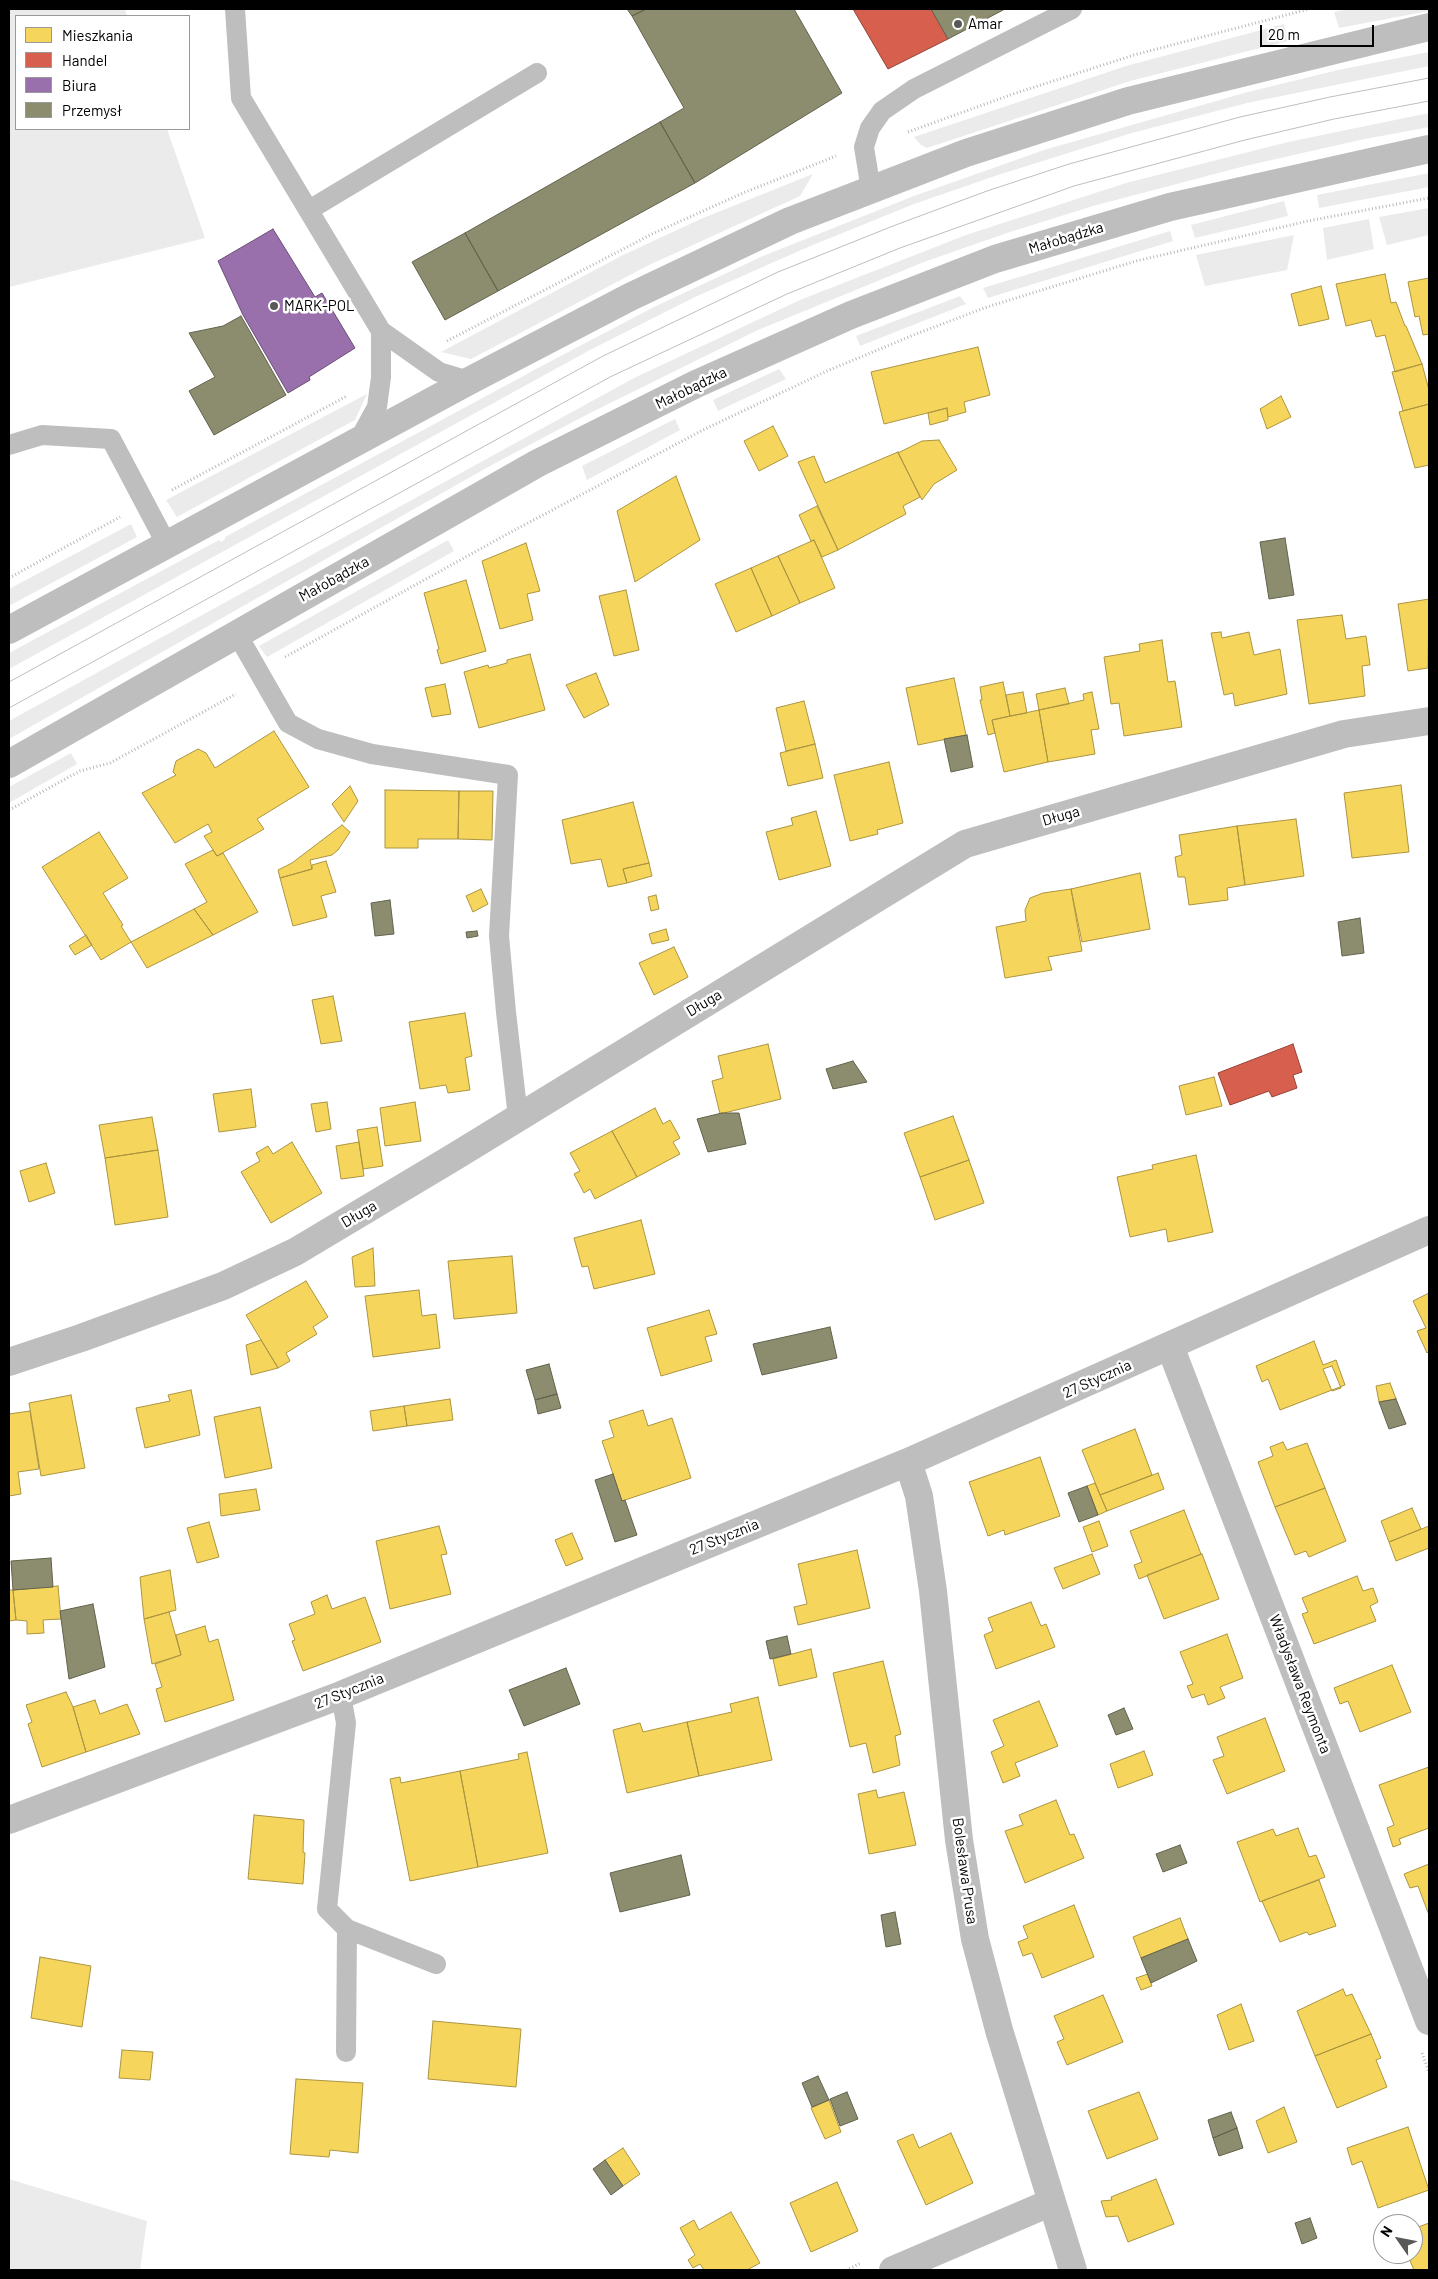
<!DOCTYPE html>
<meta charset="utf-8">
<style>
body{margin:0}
#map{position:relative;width:1438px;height:2279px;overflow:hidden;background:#fff;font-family:Barlow,sans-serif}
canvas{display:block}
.frame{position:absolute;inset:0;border:10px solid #000;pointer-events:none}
.legend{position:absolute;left:15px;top:15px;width:175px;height:115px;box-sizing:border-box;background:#fff;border:1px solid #999;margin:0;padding:6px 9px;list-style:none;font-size:15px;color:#000}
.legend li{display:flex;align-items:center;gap:10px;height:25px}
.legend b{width:25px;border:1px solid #999}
.north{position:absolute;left:1373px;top:2214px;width:50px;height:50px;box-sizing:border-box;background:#fff;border:1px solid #999;border-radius:50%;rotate:303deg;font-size:14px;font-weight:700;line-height:20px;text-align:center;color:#000}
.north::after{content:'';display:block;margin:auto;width:18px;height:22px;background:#595959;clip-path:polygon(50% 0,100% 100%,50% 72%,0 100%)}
.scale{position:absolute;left:1260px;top:25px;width:114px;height:22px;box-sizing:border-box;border:2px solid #000;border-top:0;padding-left:6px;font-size:15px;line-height:18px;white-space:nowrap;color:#000;-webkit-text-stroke:4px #fff;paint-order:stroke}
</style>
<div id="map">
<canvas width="1438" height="2279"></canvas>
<div class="frame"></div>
<ul class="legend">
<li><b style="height:14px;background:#f6d55c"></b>Mieszkania</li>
<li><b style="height:14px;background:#d6604d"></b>Handel</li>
<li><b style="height:14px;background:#9970ab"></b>Biura</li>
<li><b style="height:14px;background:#8c8c6e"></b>Przemysł</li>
</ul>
<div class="north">N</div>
<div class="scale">20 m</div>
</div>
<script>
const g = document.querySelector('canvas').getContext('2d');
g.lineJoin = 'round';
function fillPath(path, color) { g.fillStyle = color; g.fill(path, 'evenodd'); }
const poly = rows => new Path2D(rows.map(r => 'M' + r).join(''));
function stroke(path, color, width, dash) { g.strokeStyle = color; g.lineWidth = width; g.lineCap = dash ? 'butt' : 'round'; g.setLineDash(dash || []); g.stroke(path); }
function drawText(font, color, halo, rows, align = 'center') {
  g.font = font + ' Barlow,sans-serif'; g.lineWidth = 5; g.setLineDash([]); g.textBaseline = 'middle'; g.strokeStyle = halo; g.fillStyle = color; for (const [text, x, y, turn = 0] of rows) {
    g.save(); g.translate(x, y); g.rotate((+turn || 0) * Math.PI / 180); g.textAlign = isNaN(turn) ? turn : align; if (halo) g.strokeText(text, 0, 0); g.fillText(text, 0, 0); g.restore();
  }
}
fillPath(poly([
 [9,9,125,9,127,16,16,16,16,129,167,129,205,238,9,287],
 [1349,9,1429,9,1429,11,1339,28,1334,12],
 [1284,24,1288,41,1130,81,927,148,921,145,914,137,1126,66],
 [1429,52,1429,66,1247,103,1132,133,998,175,914,204,808,247,695,297,590,350,9,669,9,653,219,540,221,542,225,539,225,537,551,361,654,307,763,256,914,196,1047,149,1248,92,1338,70],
 [1429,113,1429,127,1360,140,1245,166,1093,206,1007,233,924,262,758,330,588,414,488,467,9,739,9,721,634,378,800,300,966,235,1126,183,1288,142],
 [1429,173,1429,187,1319,208,1317,195],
 [813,174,800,196,647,266,471,359,441,352,623,255,703,218],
 [1284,201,1288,216,1195,238,1191,225],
 [1429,208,1429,235,1387,245,1379,217],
 [1369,219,1374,249,1327,260,1323,228],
 [1170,231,1173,241,988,298,983,288],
 [1294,235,1287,270,1205,286,1196,255],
 [960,296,966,304,860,346,856,336],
 [779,369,786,379,718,411,713,400],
 [367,394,355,420,177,517,166,500],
 [675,419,680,430,587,480,582,466],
 [131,524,137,537,9,606,9,589],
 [448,540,454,551,267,657,259,646],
 [71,753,77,764,9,803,9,787],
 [9,2179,147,2221,140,2270,9,2270]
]), '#ebebeb');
const homes = poly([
 [1385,274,1391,303,1396,302,1405,326,1406,326,1422,364,1395,372,1385,335,1376,337,1371,320,1346,326,1336,284,1385,274],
 [1429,278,1429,334,1423,335,1419,316,1415,317,1408,282,1429,278],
 [1321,286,1329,319,1299,326,1291,294,1321,286],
 [978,347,990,395,964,402,966,412,948,417,947,408,884,424,871,372,978,347],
 [1422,364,1429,390,1429,404,1403,411,1392,372,1422,364],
 [1281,396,1291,417,1267,429,1260,409,1281,396],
 [1429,404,1429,465,1415,468,1399,412,1429,404],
 [947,408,948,420,930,425,928,413,947,408],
 [773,426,788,456,759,471,744,441,773,426],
 [939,440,957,470,934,484,922,500,898,453,922,441,939,440],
 [898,452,920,497,903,506,906,514,838,550,798,462,814,456,825,483,898,452],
 [676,476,700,540,635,582,617,511,676,476],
 [817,506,838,550,822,557,814,540,811,541,799,515,817,506],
 [814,540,835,588,800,603,778,556,814,540],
 [526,543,540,591,527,594,533,620,500,629,482,561,526,543],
 [778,556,800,603,772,616,751,568,778,556],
 [751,568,772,616,736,632,715,584,751,568],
 [466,580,486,651,441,664,437,650,439,649,424,593,466,580],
 [626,590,639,650,614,656,599,596,626,590],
 [1429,599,1428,668,1408,671,1398,604,1429,599],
 [1342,615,1346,639,1366,636,1370,665,1362,666,1365,696,1309,704,1297,620,1342,615],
 [1221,632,1222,638,1249,632,1254,655,1280,649,1287,694,1235,706,1233,693,1224,695,1211,633,1221,632],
 [1162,640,1168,682,1175,681,1182,727,1124,736,1119,703,1111,704,1104,657,1140,651,1139,644,1162,640],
 [530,654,545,710,479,728,464,672,488,665,489,668,507,663,507,660,530,654],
 [596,673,609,705,584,718,566,685,596,673],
 [954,678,966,735,918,745,906,688,954,678],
 [1003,682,1010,716,992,720,995,733,988,735,980,700,982,700,980,687,1003,682],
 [445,684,451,714,432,717,425,688,445,684],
 [1065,688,1069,704,1039,710,1036,694,1065,688],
 [1023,692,1027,713,1010,716,1006,695,1023,692],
 [1092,692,1099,729,1091,730,1095,754,1048,762,1039,710,1084,700,1083,694,1092,692],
 [804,701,815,744,786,751,776,708,804,701],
 [1039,710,1048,762,1004,772,992,720,1039,710],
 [274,731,309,787,257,819,264,829,217,856,204,836,212,832,208,824,175,843,142,793,176,775,173,772,176,761,198,749,206,753,215,768,274,731],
 [815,744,823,778,788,786,780,753,815,744],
 [889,762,903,823,877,830,878,834,850,841,834,775,889,762],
 [1401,785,1409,852,1352,858,1344,793,1401,785],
 [350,786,358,801,344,822,332,804,350,786],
 [385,790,459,791,458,839,418,839,418,848,385,848,385,790],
 [459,791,493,791,492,840,458,839,459,791],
 [633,802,649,863,623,869,627,883,608,887,601,859,571,864,562,820,633,802],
 [816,811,831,866,779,880,766,832,793,825,791,818,816,811],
 [1296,819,1304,876,1245,885,1237,826,1296,819],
 [342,825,350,832,338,850,332,855,310,860,312,869,280,878,278,870,292,863,342,825],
 [1237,826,1245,885,1227,888,1228,900,1189,905,1185,877,1178,877,1175,857,1182,855,1179,835,1237,826],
 [99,832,128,878,103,893,123,925,121,926,131,942,101,960,42,867,99,832],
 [213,850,217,856,223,853,258,912,213,935,194,909,207,902,185,864,213,850],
 [326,861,336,892,321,896,327,917,293,926,280,878,312,869,312,865,326,861],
 [649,863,652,876,627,883,623,869,649,863],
 [1140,873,1150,929,1082,942,1071,889,1140,873],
 [481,889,488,904,473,912,466,896,481,889],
 [1071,889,1082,951,1048,957,1052,970,1005,978,996,927,1026,921,1025,910,1030,898,1043,893,1071,889],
 [656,895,659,909,651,911,648,897,656,895],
 [194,909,213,935,147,968,131,942,194,909],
 [666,929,669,940,652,944,649,934,666,929],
 [86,935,92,945,75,955,69,946,86,935],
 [674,947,688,977,654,995,639,963,674,947],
 [333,996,342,1041,321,1044,312,1000,333,996],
 [465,1013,472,1056,465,1058,470,1090,448,1093,446,1085,420,1089,409,1022,465,1013],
 [768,1044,781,1099,720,1114,712,1081,723,1078,718,1056,768,1044],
 [1214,1077,1222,1106,1186,1115,1179,1086,1214,1077],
 [251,1089,256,1127,219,1132,213,1094,251,1089],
 [327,1102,331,1129,316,1132,311,1104,327,1102],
 [415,1102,421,1141,385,1146,380,1108,415,1102],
 [655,1108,663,1124,670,1120,680,1138,673,1142,680,1154,637,1177,612,1131,655,1108],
 [953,1116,969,1160,920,1177,904,1133,953,1116],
 [152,1117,158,1150,105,1158,99,1125,152,1117],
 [377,1127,383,1166,363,1169,357,1130,377,1127],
 [612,1131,637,1177,595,1199,590,1189,584,1193,574,1174,580,1171,570,1153,612,1131],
 [292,1142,322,1193,271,1223,241,1172,260,1161,256,1153,268,1146,273,1154,292,1142],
 [359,1142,364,1176,341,1179,336,1146,359,1142],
 [158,1150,168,1217,115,1225,105,1158,158,1150],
 [1196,1155,1213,1232,1168,1242,1166,1229,1130,1237,1117,1177,1153,1169,1152,1165,1196,1155],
 [969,1160,984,1203,935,1220,920,1177,969,1160],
 [46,1163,55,1193,29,1202,20,1171,46,1163],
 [641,1220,655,1274,594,1289,588,1266,582,1267,574,1238,641,1220],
 [373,1248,375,1286,355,1287,352,1257,373,1248],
 [512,1256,517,1313,454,1319,448,1261,512,1256],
 [306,1281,328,1317,313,1327,317,1334,286,1353,290,1361,278,1368,246,1315,306,1281],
 [419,1290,422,1316,436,1314,440,1348,373,1357,365,1296,419,1290],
 [1429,1293,1429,1351,1427,1353,1417,1331,1426,1328,1413,1301,1429,1293],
 [709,1310,717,1334,705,1337,712,1361,661,1376,647,1328,709,1310],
 [261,1340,278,1368,251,1375,246,1345,261,1340],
 [1314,1341,1323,1365,1336,1360,1345,1385,1280,1410,1268,1379,1262,1382,1256,1366,1314,1341],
 [1332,1366,1341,1388,1332,1391,1323,1369,1332,1366],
 [1390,1383,1396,1399,1379,1402,1376,1386,1390,1383],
 [191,1390,200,1435,145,1448,136,1408,170,1401,168,1395,191,1390],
 [71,1395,85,1468,41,1476,29,1403,71,1395],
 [450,1399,453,1420,407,1426,404,1406,450,1399],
 [404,1406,407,1426,373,1431,370,1411,404,1406],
 [260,1407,272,1468,225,1478,214,1417,260,1407],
 [643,1410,648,1426,672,1418,691,1478,622,1501,602,1441,614,1437,609,1421,643,1410],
 [30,1411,39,1469,18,1472,21,1494,9,1496,9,1414,30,1411],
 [1135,1429,1152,1475,1100,1495,1082,1450,1135,1429],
 [1283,1442,1287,1450,1307,1443,1325,1488,1275,1507,1258,1462,1273,1456,1270,1447,1283,1442],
 [1040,1457,1060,1516,1005,1535,1004,1530,988,1536,969,1482,1040,1457],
 [1158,1473,1164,1489,1107,1511,1100,1495,1158,1473],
 [1095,1483,1107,1511,1098,1515,1087,1486,1095,1483],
 [1325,1488,1346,1541,1309,1557,1306,1551,1295,1555,1275,1507,1325,1488],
 [256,1489,260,1510,221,1516,219,1494,256,1489],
 [1412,1508,1421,1529,1389,1542,1381,1521,1412,1508],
 [1184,1510,1201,1554,1139,1579,1134,1565,1142,1562,1130,1531,1184,1510],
 [1099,1521,1108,1546,1092,1552,1083,1527,1099,1521],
 [209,1522,219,1557,197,1563,187,1528,209,1522],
 [439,1526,447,1554,441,1555,451,1594,390,1609,376,1541,439,1526],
 [1429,1526,1429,1548,1396,1561,1389,1542,1429,1526],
 [572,1533,583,1559,566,1566,555,1540,572,1533],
 [857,1550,870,1608,798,1625,794,1607,807,1604,798,1564,857,1550],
 [1092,1554,1100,1574,1063,1589,1054,1568,1092,1554],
 [1202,1554,1219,1599,1164,1619,1147,1575,1202,1554],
 [170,1570,176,1610,144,1619,140,1577,170,1570],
 [1357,1576,1363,1591,1373,1588,1378,1602,1370,1606,1376,1621,1314,1644,1302,1614,1308,1612,1302,1598,1357,1576],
 [58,1586,61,1619,43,1620,44,1633,27,1634,27,1621,16,1620,13,1590,58,1586],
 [9,1590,13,1590,16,1620,9,1621,9,1590],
 [327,1595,332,1609,365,1597,381,1642,303,1671,292,1641,295,1640,289,1624,315,1614,311,1602,327,1595],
 [1031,1602,1041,1626,1046,1624,1055,1647,996,1669,984,1635,993,1631,988,1618,1031,1602],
 [169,1612,181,1655,152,1664,144,1619,169,1612],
 [205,1626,209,1642,218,1639,234,1700,165,1722,156,1689,162,1687,155,1664,181,1655,176,1635,205,1626],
 [1227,1634,1243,1678,1220,1687,1225,1698,1208,1705,1204,1694,1192,1698,1187,1686,1193,1684,1180,1652,1227,1634],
 [811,1649,817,1677,779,1686,773,1659,811,1649],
 [883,1661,901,1734,895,1736,900,1765,873,1773,866,1743,850,1747,833,1673,883,1661],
 [1392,1665,1411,1712,1360,1732,1348,1701,1340,1704,1334,1688,1392,1665],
 [66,1692,73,1707,86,1752,42,1767,28,1724,32,1722,26,1705,66,1692],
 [758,1697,772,1760,699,1776,687,1722,732,1712,730,1704,758,1697],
 [95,1700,100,1714,127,1704,140,1734,86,1752,73,1707,95,1700],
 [1039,1701,1058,1746,1015,1763,1020,1776,1003,1783,991,1752,1004,1746,993,1720,1039,1701],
 [1265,1718,1285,1771,1227,1794,1213,1760,1224,1756,1217,1737,1265,1718],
 [687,1722,699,1776,627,1793,613,1730,640,1723,643,1732,687,1722],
 [1144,1751,1153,1775,1118,1788,1110,1764,1144,1751],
 [527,1752,548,1853,478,1867,460,1771,519,1759,518,1754,527,1752],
 [1429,1767,1429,1828,1399,1839,1401,1844,1393,1847,1387,1828,1394,1825,1379,1785,1429,1767],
 [460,1771,478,1867,410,1881,390,1779,400,1777,401,1783,460,1771],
 [876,1790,878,1798,904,1792,916,1845,869,1854,858,1794,876,1790],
 [1056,1800,1070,1835,1074,1834,1084,1858,1025,1883,1005,1831,1023,1825,1019,1815,1056,1800],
 [254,1815,304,1820,303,1852,305,1853,303,1884,248,1879,254,1815],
 [1298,1828,1309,1857,1316,1855,1325,1877,1260,1902,1237,1842,1273,1829,1276,1836,1298,1828],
 [1429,1864,1429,1915,1418,1886,1410,1888,1404,1874,1429,1864],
 [1319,1880,1336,1926,1309,1935,1307,1932,1280,1942,1262,1901,1319,1880],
 [1074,1905,1094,1957,1042,1978,1032,1953,1023,1956,1018,1942,1028,1938,1023,1926,1074,1905],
 [1180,1918,1188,1939,1141,1958,1133,1937,1180,1918],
 [40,1957,91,1966,82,2027,31,2018,40,1957],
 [1148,1974,1152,1986,1141,1990,1136,1978,1148,1974],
 [1343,1989,1346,1996,1352,1994,1371,2034,1315,2056,1297,2011,1343,1989],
 [1103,1995,1123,2042,1067,2065,1057,2042,1064,2039,1054,2016,1103,1995],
 [1241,2004,1254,2041,1229,2050,1217,2015,1241,2004],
 [433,2021,521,2029,516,2087,428,2079,433,2021],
 [1371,2034,1381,2058,1376,2060,1387,2087,1337,2108,1315,2056,1371,2034],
 [122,2050,153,2052,150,2080,119,2078,122,2050],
 [296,2079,363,2083,358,2153,330,2150,329,2157,290,2154,296,2079],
 [1139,2092,1158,2139,1107,2159,1088,2111,1139,2092],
 [829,2100,841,2132,825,2139,811,2108,829,2100],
 [1284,2107,1297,2142,1268,2153,1256,2121,1284,2107],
 [1408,2127,1429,2190,1378,2208,1362,2161,1352,2165,1347,2148,1408,2127],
 [951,2133,973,2183,926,2205,897,2141,913,2134,919,2148,951,2133],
 [623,2148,640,2174,623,2186,605,2160,623,2148],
 [1156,2179,1174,2224,1128,2242,1118,2216,1106,2217,1101,2201,1112,2200,1111,2197,1156,2179],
 [837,2182,858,2231,811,2252,790,2203,837,2182],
 [731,2212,760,2263,747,2270,704,2270,700,2264,693,2268,688,2260,695,2255,680,2228,694,2220,699,2230,731,2212],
 [1429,2223,1429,2270,1414,2270,1407,2254,1413,2254,1413,2229,1429,2223]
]);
fillPath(homes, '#f6d55c');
stroke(homes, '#ac9540', 1);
const shops = poly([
 [853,9,931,9,948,39,888,69,853,9],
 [1293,1044,1302,1072,1293,1075,1297,1088,1272,1097,1269,1091,1230,1105,1218,1073,1293,1044]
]);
fillPath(shops, '#d6604d');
stroke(shops, '#964336', 1);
const offices = poly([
 [273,229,315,297,322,293,355,348,309,377,310,380,288,393,243,315,218,261,273,229]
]);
fillPath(offices, '#9970ab');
stroke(offices, '#6b4e78', 1);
const industry = poly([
 [627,9,646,9,632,16,627,9],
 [646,9,794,9,842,93,695,183,660,122,684,108,632,16,646,9],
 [931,9,1005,9,948,39,931,9],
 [660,122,695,183,498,291,465,233,660,122],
 [465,233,498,291,445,320,412,262,465,233],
 [241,316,286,395,214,435,189,391,215,377,189,333,223,326,241,316],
 [1285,538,1294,595,1269,599,1260,542,1285,538],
 [967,735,973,767,951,772,944,739,967,735],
 [390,900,394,934,375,936,371,903,390,900],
 [1360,918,1364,953,1342,956,1338,922,1360,918],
 [477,931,478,936,467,938,466,932,477,931],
 [853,1061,867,1082,833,1089,826,1069,853,1061],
 [722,1113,739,1113,746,1144,708,1152,697,1119,722,1113],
 [830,1327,837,1358,762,1375,753,1344,830,1327],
 [549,1364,557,1394,535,1400,526,1370,549,1364],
 [557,1394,561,1408,538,1414,535,1400,557,1394],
 [1396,1399,1406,1424,1389,1429,1379,1402,1396,1399],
 [613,1474,622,1501,625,1500,637,1535,615,1542,595,1480,613,1474],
 [1087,1486,1098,1515,1079,1522,1068,1493,1087,1486],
 [51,1558,53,1587,13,1590,11,1561,51,1558],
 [93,1604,105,1667,69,1679,60,1611,93,1604],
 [787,1636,791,1654,770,1659,766,1641,787,1636],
 [566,1668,580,1704,524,1726,509,1690,566,1668],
 [1124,1708,1133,1729,1116,1735,1108,1715,1124,1708],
 [1180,1845,1187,1863,1163,1872,1156,1854,1180,1845],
 [681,1855,690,1895,620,1912,610,1873,681,1855],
 [895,1912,901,1944,886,1947,881,1915,895,1912],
 [1188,1939,1197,1961,1151,1983,1141,1958,1188,1939],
 [818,2076,829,2100,812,2107,802,2083,818,2076],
 [847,2092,858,2119,840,2126,830,2099,847,2092],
 [1231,2112,1237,2128,1213,2138,1208,2120,1231,2112],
 [1237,2128,1243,2148,1219,2156,1213,2138,1237,2128],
 [605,2160,623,2186,611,2195,593,2169,605,2160],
 [1310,2218,1317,2238,1302,2244,1295,2223,1310,2218]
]);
fillPath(industry, '#8c8c6e');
stroke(industry, '#62624d', 1);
stroke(poly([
 [908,132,1013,94,1134,55,1309,9],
 [447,341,652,234,743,193,836,156],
 [172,490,347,396],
 [9,578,120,517],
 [285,657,511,532,703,430,827,371,916,334,987,307,1136,261,1308,221,1429,198],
 [9,810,80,771,110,763,236,694],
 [1422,2053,1429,2072],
 [846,2270,861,2263]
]), '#b9b9b9', 3, [1, 2.5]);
stroke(poly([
 [235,9,241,98,381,331,439,372,469,381],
 [871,190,864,147,870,128,882,111,914,89,1072,9],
 [309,210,537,73],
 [359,440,377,407,381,377,381,331],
 [9,445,42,435,111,439,167,545],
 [237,634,288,723,318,739,372,754,508,775,499,936,506,1012,518,1117],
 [341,1695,346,1723,327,1909,347,1929,346,2052],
 [347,1929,436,1964]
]), '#bebebe', 20);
stroke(poly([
 [1170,1346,1429,2021],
 [9,1362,81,1338,223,1286,295,1252,454,1157,965,844,1344,734,1429,721],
 [908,1462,919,1496,933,1591,959,1840,975,1939,999,2030,1073,2270],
 [9,1820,341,1695,908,1462,1429,1230],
 [893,2270,1052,2202]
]), '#bebebe', 28);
stroke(poly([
 [9,630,469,381,630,297,790,221,966,153,1128,101,1429,27],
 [9,764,538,463,696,384,851,315,995,259,1170,207,1429,149]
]), '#bebebe', 28);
stroke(poly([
 [9,682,603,356,778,272,893,226,987,191,1069,164,1240,117,1330,97,1429,78],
 [9,708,610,377,787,294,900,248,1074,186,1245,140,1334,119,1429,101]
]), '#bebebe', 1);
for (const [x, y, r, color] of [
 [958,24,5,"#595959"],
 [274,306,5,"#595959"]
]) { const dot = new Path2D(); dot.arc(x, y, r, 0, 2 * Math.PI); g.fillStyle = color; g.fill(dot); stroke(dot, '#fff', 2); }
drawText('15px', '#000', '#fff', [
 ["Amar",968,24],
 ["MARK-POL",284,306]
], 'left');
drawText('15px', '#000', '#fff', [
 ["Małobądzka",1066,238,-17],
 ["Małobądzka",691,388,-26],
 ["Małobądzka",334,579,-29],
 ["Długa",1061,816,-16],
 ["Długa",704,1003,-31],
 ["Długa",359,1214,-31],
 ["27 Stycznia",1097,1379,-24],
 ["27 Stycznia",724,1537,-22],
 ["Władysława Reymonta",1300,1684,69],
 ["27 Stycznia",349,1691,-22],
 ["Bolesława Prusa",965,1871,82]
]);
</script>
